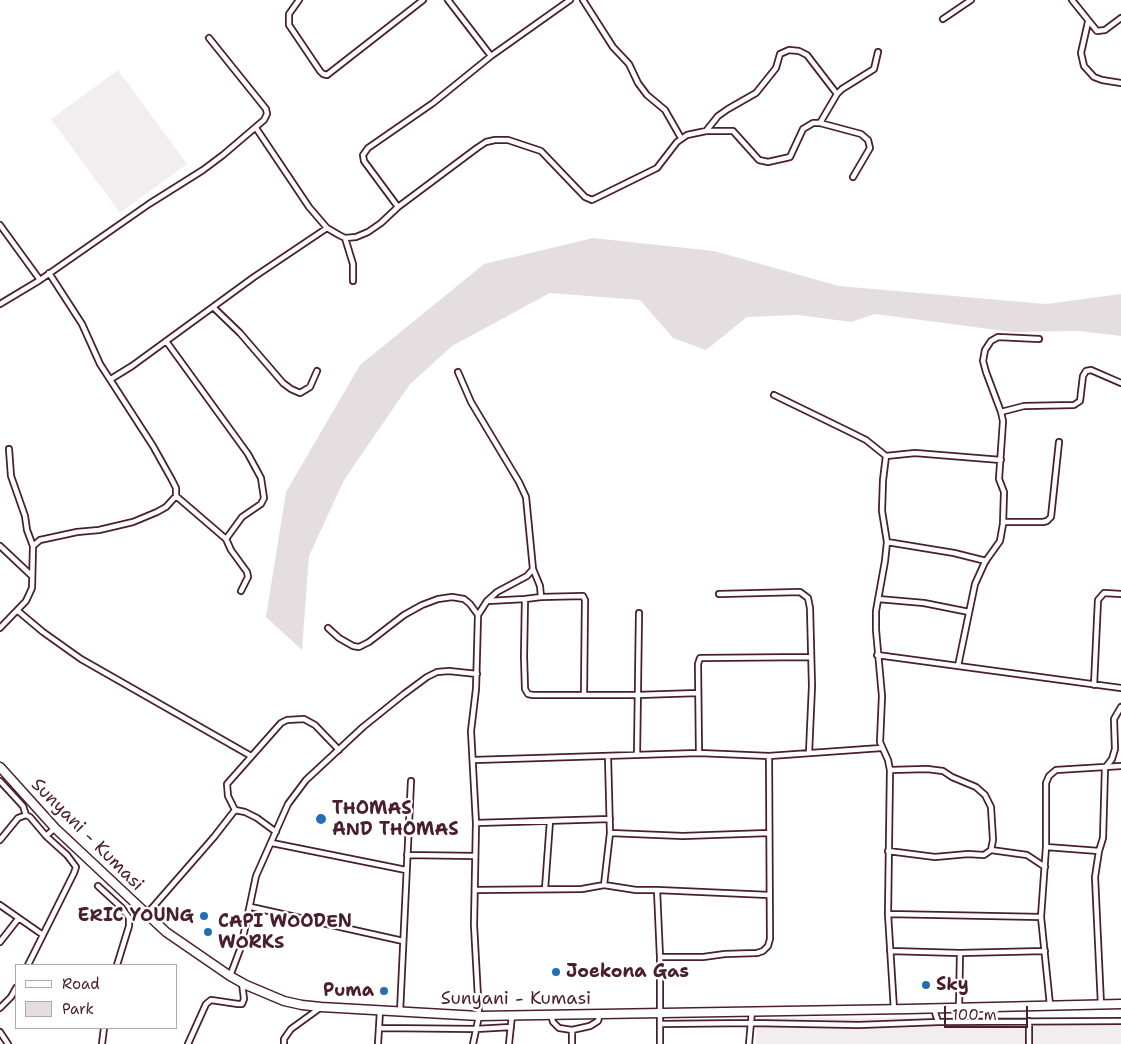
<!DOCTYPE html>
<style>
body{margin:0}
#map{position:relative;width:1121px;height:1044px;overflow:hidden;background:#fff;font-family:"Shantell Sans",sans-serif}
canvas{display:block}
.legend{position:absolute;left:15px;top:964px;width:162px;height:65px;box-sizing:border-box;background:#fff;border:1px solid #b7a5aa;margin:0;padding:6px 9px;list-style:none;font-size:15px;color:#4a1f2b}
.legend li{display:flex;align-items:center;gap:10px;height:25px}
.legend b{width:25px;border:1px solid #b7a5aa}
.scale{position:absolute;left:944px;top:1006px;width:84px;height:22px;box-sizing:border-box;border:2px solid #4a1f2b;border-top:0;padding-left:6px;font-size:15px;line-height:18px;white-space:nowrap;color:#4a1f2b;-webkit-text-stroke:4px #fff;paint-order:stroke}
</style>
<div id="map">
<canvas width="1121" height="1044"></canvas>
<ul class="legend">
<li><b style="height:6px;background:#fff"></b>Road</li>
<li><b style="height:14px;background:#e5dee0"></b>Park</li>
</ul>
<div class="scale">100 m</div>
</div>
<script>
const g = document.querySelector('canvas').getContext('2d');
g.lineJoin = 'round';
function fillPath(path, color) { g.fillStyle = color; g.fill(path, 'evenodd'); }
const poly = rows => new Path2D(rows.map(r => 'M' + r).join(''));
function stroke(path, color, width, dash) { g.strokeStyle = color; g.lineWidth = width; g.lineCap = dash ? 'butt' : 'round'; g.setLineDash(dash || []); g.stroke(path); }
function drawText(font, color, halo, rows, align = 'center') {
  g.font = font + ' "Shantell Sans",sans-serif'; g.lineWidth = 4.5; g.setLineDash([]); g.textBaseline = 'middle'; g.strokeStyle = halo; g.fillStyle = color; for (const [text, x, y, turn = 0] of rows) {
    g.save(); g.translate(x, y); g.rotate((+turn || 0) * Math.PI / 180); g.textAlign = isNaN(turn) ? turn : align; if (halo) g.strokeText(text, 0, 0); g.fillText(text, 0, 0); g.restore();
  }
}
fillPath(poly([
 [118,70,187,164,120,213,51,119],
 [1121,1017,1121,1044,756,1044,757,1018]
]), '#f2eeef');
fillPath(poly([
 [593,238,714,251,839,286,1046,304,1121,294,1121,336,1079,331,1012,332,875,314,851,322,798,315,747,317,706,350,673,338,640,300,550,293,452,346,410,384,344,480,309,556,302,650,266,617,286,492,360,365,484,264]
]), '#e5dee0');
const minor = poly([
 [299,0,289,14,289,25,320,71,323,74,327,75,423,0],
 [448,0,491,56],
 [570,0,491,56,433,103,368,148,363,155,364,161,398,207,477,148,486,142,495,140,508,140,541,151,585,197,592,200,657,168,677,142,687,135,706,131,733,131,759,160,768,162,790,157,803,129,813,123,820,123,861,134,868,140,870,148,853,177],
 [583,0,613,47,629,64,638,83,647,95,665,110,681,138],
 [1072,0,1097,31,1105,30,1121,18],
 [943,19,971,0],
 [1088,22,1081,53,1084,66,1094,77,1102,80,1121,83],
 [820,123,837,94,842,89,874,69,878,52],
 [256,128,309,207,327,228,339,235,345,238,356,237,368,232,381,223,398,207],
 [706,131,718,116,728,109,756,93,776,68,780,54,789,50,799,51,807,55,837,94],
 [0,225,40,280],
 [345,238,353,264,353,281],
 [49,273,82,324,100,364,153,446,172,480,176,488,176,496],
 [0,304,40,280,149,204,203,170,223,155,264,120,267,114,266,109,209,38],
 [213,307,240,333,283,383,291,389,300,393,310,387,317,371],
 [166,341,248,454,261,478,264,498,261,504,242,517,226,539],
 [458,372,471,402,519,482,526,497,533,569,540,586,541,597],
 [111,379,132,366,254,277,327,228],
 [774,395,850,432,866,440,886,456],
 [1001,412,1024,406,1074,405,1080,401,1083,376,1086,371,1091,370,1121,383],
 [1003,522,1043,522,1047,521,1051,517,1059,442],
 [887,542,954,553,986,561],
 [0,546,32,576],
 [33,546,40,540,77,532,99,530,133,522,157,512,166,507,176,496,226,539,231,550,247,572,248,577,241,591],
 [719,594,800,592,808,598,810,608,812,686,809,753],
 [525,599,524,656,525,689,528,694,533,695,638,695,698,693],
 [878,599,924,603,969,612],
 [488,601,525,599,541,597,583,596,585,600,584,694],
 [18,611,43,632,81,659,251,756],
 [0,628,26,601,32,588,33,546,27,530,25,516,11,476,9,449],
 [328,628,339,638,353,646,359,647,369,642,404,615,422,605,438,599,452,597,464,599,470,604,478,615],
 [877,655,1121,688],
 [958,666,975,584,985,562,1000,541,1003,524,1004,492,999,479,1003,421,1001,412,986,372,983,361,985,350,991,341,998,337,1039,339],
 [1094,685,1098,600,1104,593,1121,594],
 [699,753,698,664,700,658,811,657],
 [637,755,639,613],
 [474,760,699,753,769,756,881,748],
 [0,781,23,806,26,815],
 [235,810,228,796,227,784,281,723,287,720,304,719,315,725,339,750],
 [235,810,245,812,257,818,276,832],
 [476,823,610,819],
 [610,833,683,836,769,833],
 [0,840,18,818,26,815,30,817,46,836],
 [272,843,406,870],
 [1046,847,1099,851],
 [991,850,1027,855,1045,867],
 [888,851,935,857,968,854,984,855,991,850,993,840,991,807,985,795,976,787,952,777,943,771,927,769,890,770],
 [407,855,475,856],
 [604,885,610,833,608,757],
 [98,886,122,908,129,918,129,926,117,965],
 [545,889,550,821],
 [475,890,582,889,604,885,636,890,657,890,769,895],
 [657,890,660,957,660,1044],
 [0,905,43,935],
 [251,907,403,941],
 [888,914,1041,917],
 [146,915,214,837,235,810],
 [0,942,18,919],
 [890,951,960,953,1045,951],
 [660,957,703,957,725,954,757,953,763,951,768,946,770,939,769,756],
 [28,965,74,873,76,867,67,855,46,836,55,828],
 [230,976,241,947,256,876,288,804,306,780,363,727,404,694,427,677,437,672,449,671,477,674],
 [1050,1005,1041,917,1046,847,1046,783,1049,776,1056,770,1121,766],
 [1101,1005,1095,877,1099,851,1103,838,1105,768,1112,759,1115,749,1114,719,1121,707],
 [0,1008,11,997,16,988],
 [959,1008,960,953],
 [934,1009,938,1022,1121,1021],
 [894,1010,888,914,890,770,888,760,880,742,882,696,876,630,876,611,885,561,887,542,882,511,883,480,886,456,915,453,1001,460],
 [400,1012,411,781],
 [551,1015,553,1022,559,1028,572,1030,572,1044],
 [1029,1021,1029,1043],
 [660,1024,751,1023,859,1025,938,1022],
 [379,1028,476,1029,511,1027],
 [572,1030,590,1026,598,1021,600,1014],
 [0,1032,8,1044],
 [102,1044,104,1028],
 [188,1044,206,1004,211,1000,238,1004,242,1004,244,999,242,983],
 [284,1044,284,1039,291,1029,320,1008],
 [378,1044,380,1011],
 [473,1044,479,1016,474,925,476,823,471,731,476,689,478,615,487,601,497,592,527,576,533,569],
 [509,1044,512,1015],
 [749,1044,752,1011]
]);
const primary = poly([
 [0,767,55,828,166,932,230,976,246,985,284,1001,302,1005,321,1007,479,1016,908,1009,1121,1004]
]);
stroke(minor, '#4a1f2b', 8);
stroke(primary, '#4a1f2b', 11);
stroke(minor, '#fff', 4.5);
stroke(primary, '#fff', 8);
for (const [x, y, r, color] of [
 [321,819,6,"#1f6fb2"],
 [204,916,5,"#1f6fb2"],
 [208,932,5,"#1f6fb2"],
 [556,972,5,"#1f6fb2"],
 [926,985,5,"#1f6fb2"],
 [384,991,5,"#1f6fb2"]
]) { const dot = new Path2D(); dot.arc(x, y, r, 0, 2 * Math.PI); g.fillStyle = color; g.fill(dot); stroke(dot, '#fff', 2); }
drawText('bold 18px', '#4a1f2b', '#fff', [
 ["THOMAS",332,809],
 ["AND THOMAS",332,830],
 ["ERIC YOUNG",194,916,"right"],
 ["CAPI WOODEN",218,922],
 ["WORKS",218,943],
 ["Joekona Gas",566,972],
 ["Sky",936,985],
 ["Puma",374,991,"right"]
], 'left');
drawText('18px', '#4a1f2b', '#fff', [
 ["Sunyani - Kumasi",87,835,45],
 ["Sunyani - Kumasi",516,999]
]);
</script>
